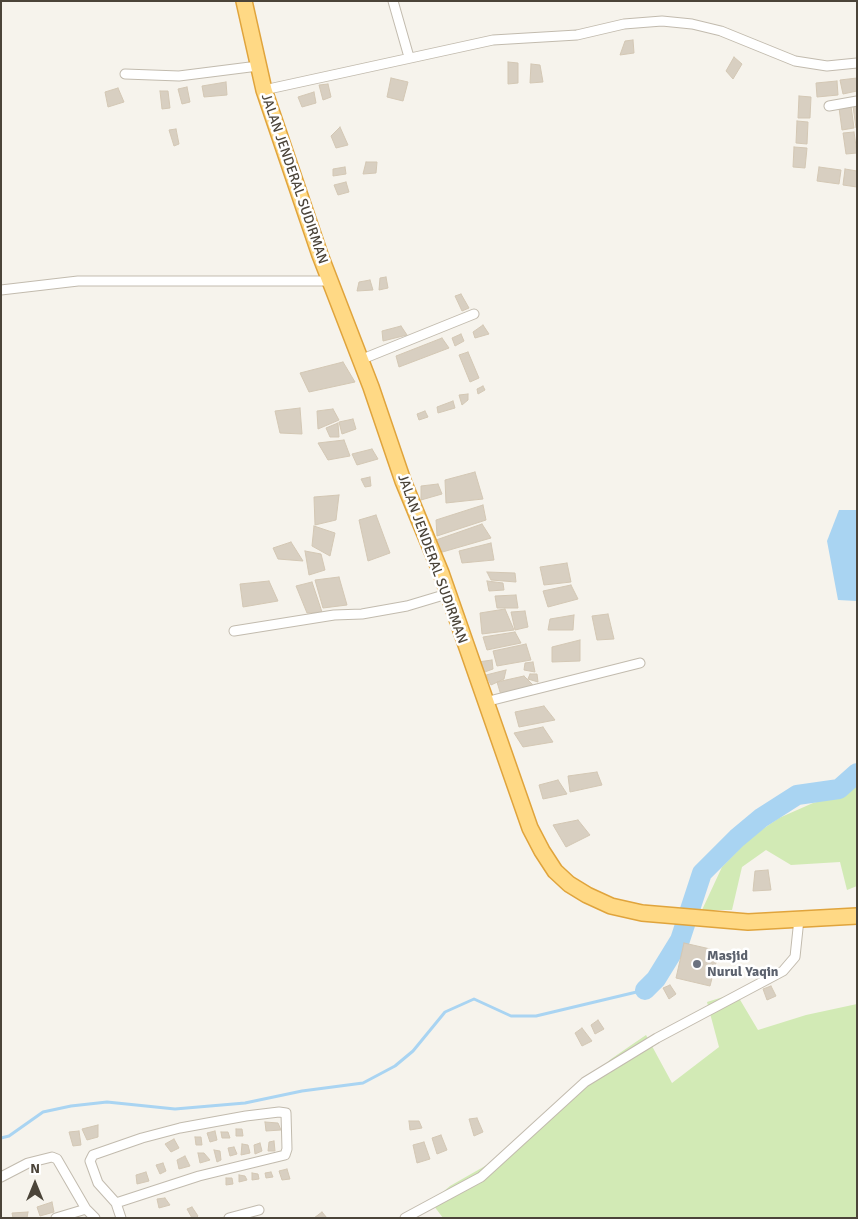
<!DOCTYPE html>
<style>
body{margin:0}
#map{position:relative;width:858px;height:1219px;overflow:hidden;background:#f6f3ec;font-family:Signika,sans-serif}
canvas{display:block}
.frame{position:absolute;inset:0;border:2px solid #4b4439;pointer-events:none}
.north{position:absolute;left:10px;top:1159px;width:50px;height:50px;-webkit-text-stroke:4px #fff;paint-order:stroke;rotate:0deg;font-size:14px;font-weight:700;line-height:20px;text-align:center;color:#4b4439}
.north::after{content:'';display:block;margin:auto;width:18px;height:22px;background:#4b4439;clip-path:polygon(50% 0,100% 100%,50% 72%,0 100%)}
</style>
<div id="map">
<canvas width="858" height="1219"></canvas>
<div class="frame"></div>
<div class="north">N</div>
</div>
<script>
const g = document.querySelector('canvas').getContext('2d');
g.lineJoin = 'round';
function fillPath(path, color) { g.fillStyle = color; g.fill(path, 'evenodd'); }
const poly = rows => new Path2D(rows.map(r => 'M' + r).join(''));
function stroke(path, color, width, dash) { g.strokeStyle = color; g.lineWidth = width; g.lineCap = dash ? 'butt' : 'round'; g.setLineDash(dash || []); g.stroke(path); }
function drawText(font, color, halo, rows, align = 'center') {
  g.font = font + ' Signika,sans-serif'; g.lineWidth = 5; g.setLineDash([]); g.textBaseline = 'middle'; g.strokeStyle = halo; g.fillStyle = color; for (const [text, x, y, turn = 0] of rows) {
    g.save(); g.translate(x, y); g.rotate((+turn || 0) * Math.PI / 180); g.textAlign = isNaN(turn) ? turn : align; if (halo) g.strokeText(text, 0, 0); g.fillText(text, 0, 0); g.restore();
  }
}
fillPath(poly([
 [857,783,857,886,847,890,840,862,791,865,766,850,742,867,732,910,702,910,722,867,751,837,779,818,813,803,838,796],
 [736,993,758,1030,806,1015,857,1004,857,1218,443,1218,431,1202,450,1186,520,1146,611,1059,646,1035,672,1083,719,1047,707,1002]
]), '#d2eab5');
fillPath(poly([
 [839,510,857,510,857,601,838,600,827,541]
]), '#a9d4f2');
stroke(poly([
 [1,1138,9,1136,43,1112,71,1106,107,1102,175,1109,245,1103,302,1091,363,1083,395,1066,413,1051,445,1012,474,999,511,1016,536,1016,645,990]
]), '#a9d4f2', 3);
stroke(poly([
 [645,990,656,979,680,940,702,873,737,838,761,818,797,795,839,789,857,773]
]), '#a9d4f2', 20);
const building = poly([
 [633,40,634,53,620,55,625,41,633,40],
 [734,57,742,64,733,79,726,71,734,57],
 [508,62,518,63,518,83,508,84,508,62],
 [531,64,540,65,543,82,530,83,531,64],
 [391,78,408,82,403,101,387,97,391,78],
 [857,78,857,91,843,94,840,80,857,78],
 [837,81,838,95,817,97,816,83,837,81],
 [226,82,227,95,204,97,202,86,226,82],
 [328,84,331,97,323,100,319,85,328,84],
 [187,87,190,102,182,104,178,89,187,87],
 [118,88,124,102,108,107,105,92,118,88],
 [160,91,168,91,170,108,162,109,160,91],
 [314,92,316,103,302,107,298,97,314,92],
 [799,96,811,97,810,118,798,118,799,96],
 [857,105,857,128,856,128,853,106,857,105],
 [851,106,854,128,842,130,839,108,851,106],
 [797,121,808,122,807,144,796,143,797,121],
 [340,127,348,145,336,148,331,136,340,127],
 [176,129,179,144,174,146,169,130,176,129],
 [854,132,857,153,846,154,843,133,854,132],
 [794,147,807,148,805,168,793,167,794,147],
 [366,162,377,162,376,173,363,174,366,162],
 [345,167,346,174,333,176,333,169,345,167],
 [819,167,841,170,839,184,817,181,819,167],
 [845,169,857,171,857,187,843,185,845,169],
 [346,182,349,192,338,195,334,185,346,182],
 [386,277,388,288,379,290,380,278,386,277],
 [370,280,373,290,357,291,359,282,370,280],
 [461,294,469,308,462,311,455,296,461,294],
 [483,325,489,334,475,338,473,332,483,325],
 [401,326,407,335,383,341,382,331,401,326],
 [461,334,464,341,455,346,452,338,461,334],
 [442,338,449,348,399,367,396,356,442,338],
 [468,352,479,378,470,382,459,355,468,352],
 [343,362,355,382,309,392,300,373,343,362],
 [483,386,485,390,478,394,477,389,483,386],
 [468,394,468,400,462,405,459,395,468,394],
 [453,401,455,408,438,413,437,407,453,401],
 [300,408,302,434,280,433,275,411,300,408],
 [333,409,339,420,318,429,317,411,333,409],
 [425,411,428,417,419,420,417,414,425,411],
 [353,419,356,429,342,434,339,422,353,419],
 [338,423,339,437,330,437,326,428,338,423],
 [344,440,350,456,328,460,318,443,344,440],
 [372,449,378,459,357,465,352,454,372,449],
 [475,472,483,499,446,503,445,480,475,472],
 [370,477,371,486,365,487,361,479,370,477],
 [438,484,442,494,421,500,421,486,438,484],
 [339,495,336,520,315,525,314,497,339,495],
 [483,505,486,520,437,536,436,520,483,505],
 [376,515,390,553,368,561,359,520,376,515],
 [482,524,491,538,439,553,436,540,482,524],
 [314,526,335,533,330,556,312,546,314,526],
 [291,542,303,561,278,559,273,548,291,542],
 [491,543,494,560,462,563,459,551,491,543],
 [305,551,321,554,325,570,309,575,305,551],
 [567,563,571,582,544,585,540,567,567,563],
 [487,572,515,573,516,582,491,580,487,572],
 [339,577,347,605,323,608,315,580,339,577],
 [269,581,278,601,243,607,240,584,269,581],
 [487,581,503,583,504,590,489,591,487,581],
 [312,582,322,612,307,613,296,586,312,582],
 [571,585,578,599,548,607,543,591,571,585],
 [516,595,518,608,497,608,495,596,516,595],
 [505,609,514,630,482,634,480,613,505,609],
 [525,611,528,627,515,630,511,612,525,611],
 [608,614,614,639,597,640,592,616,608,614],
 [574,615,573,630,548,630,550,619,574,615],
 [515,632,521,643,487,650,483,637,515,632],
 [580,640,580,661,552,662,552,647,580,640],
 [526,644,531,660,497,666,493,651,526,644],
 [492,660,493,669,482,673,478,662,492,660],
 [533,662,535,672,524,670,525,663,533,662],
 [506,670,504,679,491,685,486,675,506,670],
 [530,674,537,674,538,682,528,679,530,674],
 [524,676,534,686,501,695,497,682,524,676],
 [544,706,555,720,519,727,515,712,544,706],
 [543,727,553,742,523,747,514,733,543,727],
 [597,772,602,785,570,792,568,776,597,772],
 [558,780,567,794,543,799,539,785,558,780],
 [578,820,590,835,566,847,553,825,578,820],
 [768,870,771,890,753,891,755,871,768,870],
 [684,943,719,951,710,986,676,978,684,943],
 [670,985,676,994,669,999,663,988,670,985],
 [771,986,776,996,767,1000,763,989,771,986],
 [598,1020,604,1029,595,1034,591,1025,598,1020],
 [582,1028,592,1041,582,1046,575,1033,582,1028],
 [477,1118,483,1132,474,1136,469,1119,477,1118],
 [409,1121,419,1121,422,1128,410,1130,409,1121],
 [265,1122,278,1123,281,1130,266,1131,265,1122],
 [98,1125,98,1137,87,1140,82,1129,98,1125],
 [236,1129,242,1129,243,1136,236,1136,236,1129],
 [79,1131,81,1145,73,1146,69,1132,79,1131],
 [215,1131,217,1140,210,1142,207,1133,215,1131],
 [221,1132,228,1132,230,1138,222,1138,221,1132],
 [441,1135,447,1150,437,1154,432,1138,441,1135],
 [195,1137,201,1137,202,1145,196,1145,195,1137],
 [174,1139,179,1148,171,1152,165,1144,174,1139],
 [274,1141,275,1151,268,1151,269,1142,274,1141],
 [424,1142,430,1159,417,1163,413,1145,424,1142],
 [260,1143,262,1151,255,1154,254,1145,260,1143],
 [242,1144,248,1145,250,1153,241,1155,242,1144],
 [234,1147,237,1154,230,1156,228,1148,234,1147],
 [214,1150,220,1151,221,1160,217,1162,214,1150],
 [198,1153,204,1153,210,1160,200,1163,198,1153],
 [185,1156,190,1166,179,1169,177,1160,185,1156],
 [163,1163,166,1171,160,1174,156,1165,163,1163],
 [287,1169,290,1179,282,1180,279,1171,287,1169],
 [146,1172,149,1181,137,1184,136,1175,146,1172],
 [271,1172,273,1177,266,1178,265,1173,271,1172],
 [252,1173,258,1174,259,1179,252,1180,252,1173],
 [239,1175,245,1176,247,1180,239,1182,239,1175],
 [226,1178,232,1178,233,1184,226,1185,226,1178],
 [165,1198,170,1205,159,1208,157,1199,165,1198],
 [52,1202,54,1212,40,1216,37,1207,52,1202],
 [192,1207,198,1216,196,1218,192,1218,187,1209,192,1207],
 [28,1212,27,1218,13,1218,12,1213,28,1212],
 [322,1212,327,1218,314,1218,322,1212]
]);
fillPath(building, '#d8cfc1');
stroke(building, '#d3c7b4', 1);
const minor = poly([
 [393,1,409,57],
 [125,74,179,76,258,66],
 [264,90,493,40,577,35,624,24,662,21,692,24,721,31,795,61,827,66,857,63],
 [829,106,857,101],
 [1,290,78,281,330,281],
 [360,360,474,314],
 [234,631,334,615,362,614,407,606,447,594],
 [485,702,640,663],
 [1,1177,28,1163,52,1157,57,1159,86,1209],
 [116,1203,98,1183,90,1161,93,1155,142,1138,180,1128,246,1116,279,1112,286,1113,287,1149,285,1155,199,1176,116,1203,121,1218],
 [56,1218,86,1209,95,1218],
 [229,1218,259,1210],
 [405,1218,481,1177,585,1082,657,1038,783,971,795,957,799,919]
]);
const trunk = poly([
 [244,1,264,90,320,255,371,387,403,481,441,573,530,828,542,851,555,871,569,884,587,895,611,906,642,913,748,922,857,916]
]);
stroke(minor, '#c2bbae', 11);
stroke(trunk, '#e0a43c', 18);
stroke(minor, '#fff', 9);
stroke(trunk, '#ffd985', 15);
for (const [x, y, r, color] of [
 [697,964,5,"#6b7280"]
]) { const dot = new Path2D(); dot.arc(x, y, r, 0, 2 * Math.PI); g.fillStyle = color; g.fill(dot); stroke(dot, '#fff', 2); }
drawText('14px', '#4b4439', '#fff', [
 ["JALAN JENDERAL SUDIRMAN",294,179,71],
 ["JALAN JENDERAL SUDIRMAN",432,559,70]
]);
drawText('bold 14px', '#5b616d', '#fff', [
 ["Masjid",707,956],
 ["Nurul Yaqin",707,972]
], 'left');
</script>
